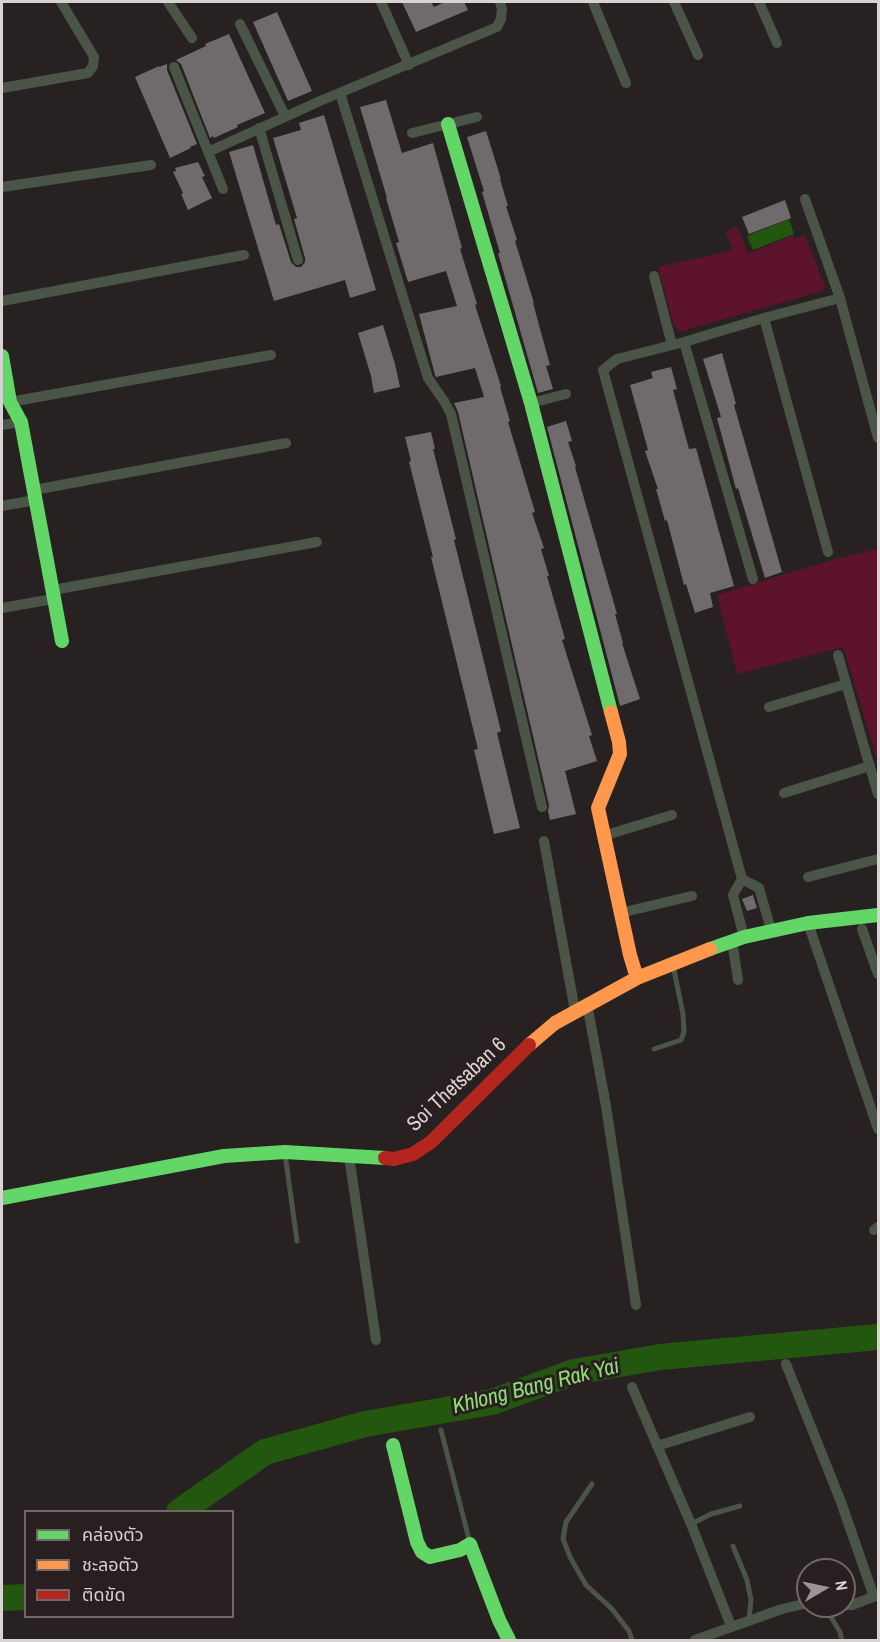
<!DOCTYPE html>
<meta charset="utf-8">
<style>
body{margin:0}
#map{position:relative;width:880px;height:1642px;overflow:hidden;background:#272122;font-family:"Archivo Narrow","Noto Sans Thai",sans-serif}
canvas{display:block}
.frame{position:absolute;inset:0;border:3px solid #d8d2d3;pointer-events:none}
.legend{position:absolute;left:24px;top:1510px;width:210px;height:108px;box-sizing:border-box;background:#291f21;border:2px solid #6f6768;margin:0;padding:8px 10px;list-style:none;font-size:18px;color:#d8d2d3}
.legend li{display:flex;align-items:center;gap:12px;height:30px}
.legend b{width:30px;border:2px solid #6f6768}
.north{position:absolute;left:796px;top:1558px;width:60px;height:60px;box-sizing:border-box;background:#291f21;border:2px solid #6f6768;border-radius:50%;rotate:81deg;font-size:16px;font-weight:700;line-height:24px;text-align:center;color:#d8d2d3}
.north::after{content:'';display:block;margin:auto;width:21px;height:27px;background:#9a9495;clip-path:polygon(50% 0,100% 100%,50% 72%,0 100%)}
</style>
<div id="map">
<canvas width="880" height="1642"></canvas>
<div class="frame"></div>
<ul class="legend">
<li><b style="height:8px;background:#63d668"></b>คล่องตัว</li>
<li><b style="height:8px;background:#ff974d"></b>ชะลอตัว</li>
<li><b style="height:8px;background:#b3261e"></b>ติดขัด</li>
</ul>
<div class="north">N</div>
</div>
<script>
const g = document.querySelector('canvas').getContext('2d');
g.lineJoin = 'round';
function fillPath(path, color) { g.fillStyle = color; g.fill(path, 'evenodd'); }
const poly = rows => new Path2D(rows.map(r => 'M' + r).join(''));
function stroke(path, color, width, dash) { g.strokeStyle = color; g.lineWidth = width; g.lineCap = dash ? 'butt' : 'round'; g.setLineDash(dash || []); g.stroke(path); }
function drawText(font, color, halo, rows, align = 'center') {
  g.font = font + ' "Archivo Narrow",sans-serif'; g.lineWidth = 6; g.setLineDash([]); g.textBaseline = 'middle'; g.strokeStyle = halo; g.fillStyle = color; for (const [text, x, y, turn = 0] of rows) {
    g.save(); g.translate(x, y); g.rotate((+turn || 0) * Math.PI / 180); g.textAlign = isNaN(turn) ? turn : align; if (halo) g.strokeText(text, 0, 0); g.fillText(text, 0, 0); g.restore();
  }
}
fillPath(poly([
 [737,226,748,254,793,235,795,239,805,235,825,287,822,291,679,332,674,325,658,267,733,250,726,232],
 [878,549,878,762,843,647,737,674,717,595,835,559]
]), '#5e132c');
fillPath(poly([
 [789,219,794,234,753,250,747,236]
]), '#23570f');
stroke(poly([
 [179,1512,265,1452,365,1424,492,1402,574,1372,660,1357,878,1337],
 [2,1598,26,1597]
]), '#23570f', 26);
fillPath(poly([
 [402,2,431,2,434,7,445,2,464,2,468,10,416,32],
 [277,12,312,91,288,101,253,22],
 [229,34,265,113,237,125,238,127,214,138,213,136,210,138,181,64,176,60,206,46,205,44],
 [167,64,167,70,197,144,190,147,191,148,170,158,135,77,159,66,159,67],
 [386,100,402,153,433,143,462,248,460,249,477,304,475,305,501,386,500,387,510,421,508,422,535,512,532,513,544,548,541,549,549,576,547,576,565,639,562,640,592,735,589,736,597,761,565,771,576,814,550,820,548,811,549,805,458,412,454,403,484,397,475,368,436,377,435,375,419,314,457,306,446,271,408,282,396,243,399,242,386,198,387,198,360,107],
 [324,115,376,290,350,298,345,280,274,301,229,152,253,145,276,225,279,224,291,262,296,267,301,267,305,262,305,258,294,219,297,218,273,138,301,130,299,123],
 [486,131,501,179,500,179,508,206,506,206,517,240,515,241,534,303,533,303,550,365,546,366,553,389,538,393,498,253,500,253,482,192,484,191,467,137],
 [198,162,205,176,202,177,212,198,188,210,181,194,183,193,173,172,176,171,175,168],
 [785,200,791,218,749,234,742,217],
 [383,325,395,364,400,387,374,393,371,376,358,333],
 [722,353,736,404,734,405,782,572,765,578,738,488,736,489,717,418,721,417,703,359],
 [671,367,677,389,673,390,689,449,696,448,734,586,710,593,713,607,695,613,686,584,684,585,667,520,665,521,656,489,658,489,645,451,648,450,630,385,653,378,651,372],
 [566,421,572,441,568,442,576,466,575,467,617,614,615,614,623,643,622,643,640,699,620,706,547,427],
 [431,432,435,449,433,449,456,539,454,540,501,731,497,733,520,828,494,834,474,750,478,749,431,557,433,557,409,462,411,461,405,437],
 [753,895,757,908,747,911,742,899]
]), '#6f6a6b');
stroke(poly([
 [654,1049,681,1040,684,1032,683,1014,673,965],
 [285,1154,297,1241],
 [441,1430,470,1543],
 [592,1484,566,1522,563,1539,570,1557,586,1585,612,1609,629,1631,632,1640],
 [691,1524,711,1514,740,1506],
 [733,1546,747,1580,751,1600,749,1620],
 [824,1606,840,1632,842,1640]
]), '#4b5547', 5);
stroke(poly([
 [168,2,192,38],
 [381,2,409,65],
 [593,2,626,83],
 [674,2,698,55],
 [759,2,777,43],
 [240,24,285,116],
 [174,67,223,189],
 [2,88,88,73,93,66,94,57,61,2],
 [340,93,428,378,444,401,451,414,542,807],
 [259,128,298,260],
 [412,133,477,117],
 [208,152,320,101,497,27,501,19,502,9,500,2],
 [2,187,151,165],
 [805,199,840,298,878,438],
 [654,276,672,345],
 [2,301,244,255],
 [764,318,828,552],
 [684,342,753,579],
 [10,402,271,355],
 [531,403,566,394],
 [2,425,21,422],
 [34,490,286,443],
 [2,506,35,500],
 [53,590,317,542],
 [2,608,53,599],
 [838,655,867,757,878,794],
 [769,707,846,684],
 [784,793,870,766],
 [603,836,672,815],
 [544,841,575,1011],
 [808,877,878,859],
 [742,879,603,370,617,359,684,342,764,318,840,298],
 [742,879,759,888,771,930],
 [742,879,733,895,744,937],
 [620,913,692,896],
 [808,923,878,1129],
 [862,929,878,974],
 [732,941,738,980],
 [587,1004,606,1106,636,1305],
 [349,1156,376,1340],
 [874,1230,878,1227],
 [786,1364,841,1502,874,1597],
 [632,1387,691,1524,731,1626],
 [657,1446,750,1417],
 [844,1605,852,1605,878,1595],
 [695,1640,782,1609,808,1603]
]), '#4b5547', 10);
stroke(poly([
 [448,124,531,403,611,712],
 [2,356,10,402,21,422,62,641],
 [710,949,744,937,808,923,878,915],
 [2,1198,224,1156,285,1152,385,1158],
 [393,1445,417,1542,422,1552,430,1557,460,1550,470,1544,499,1620,509,1640]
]), '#63d668', 14);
stroke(poly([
 [611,712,619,742,620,754,598,808,630,955,637,978],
 [529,1045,555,1023,637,978,710,949]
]), '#ff974d', 14);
stroke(poly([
 [385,1158,394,1159,413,1154,431,1142,529,1045]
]), '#b3261e', 14);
drawText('21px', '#d8d2d3', '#291f21', [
 ["Soi Thetsaban 6",457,1085,-43]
]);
drawText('italic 22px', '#8fdd79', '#291f21', [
 ["Khlong Bang Rak Yai",536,1387,-14]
]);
</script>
